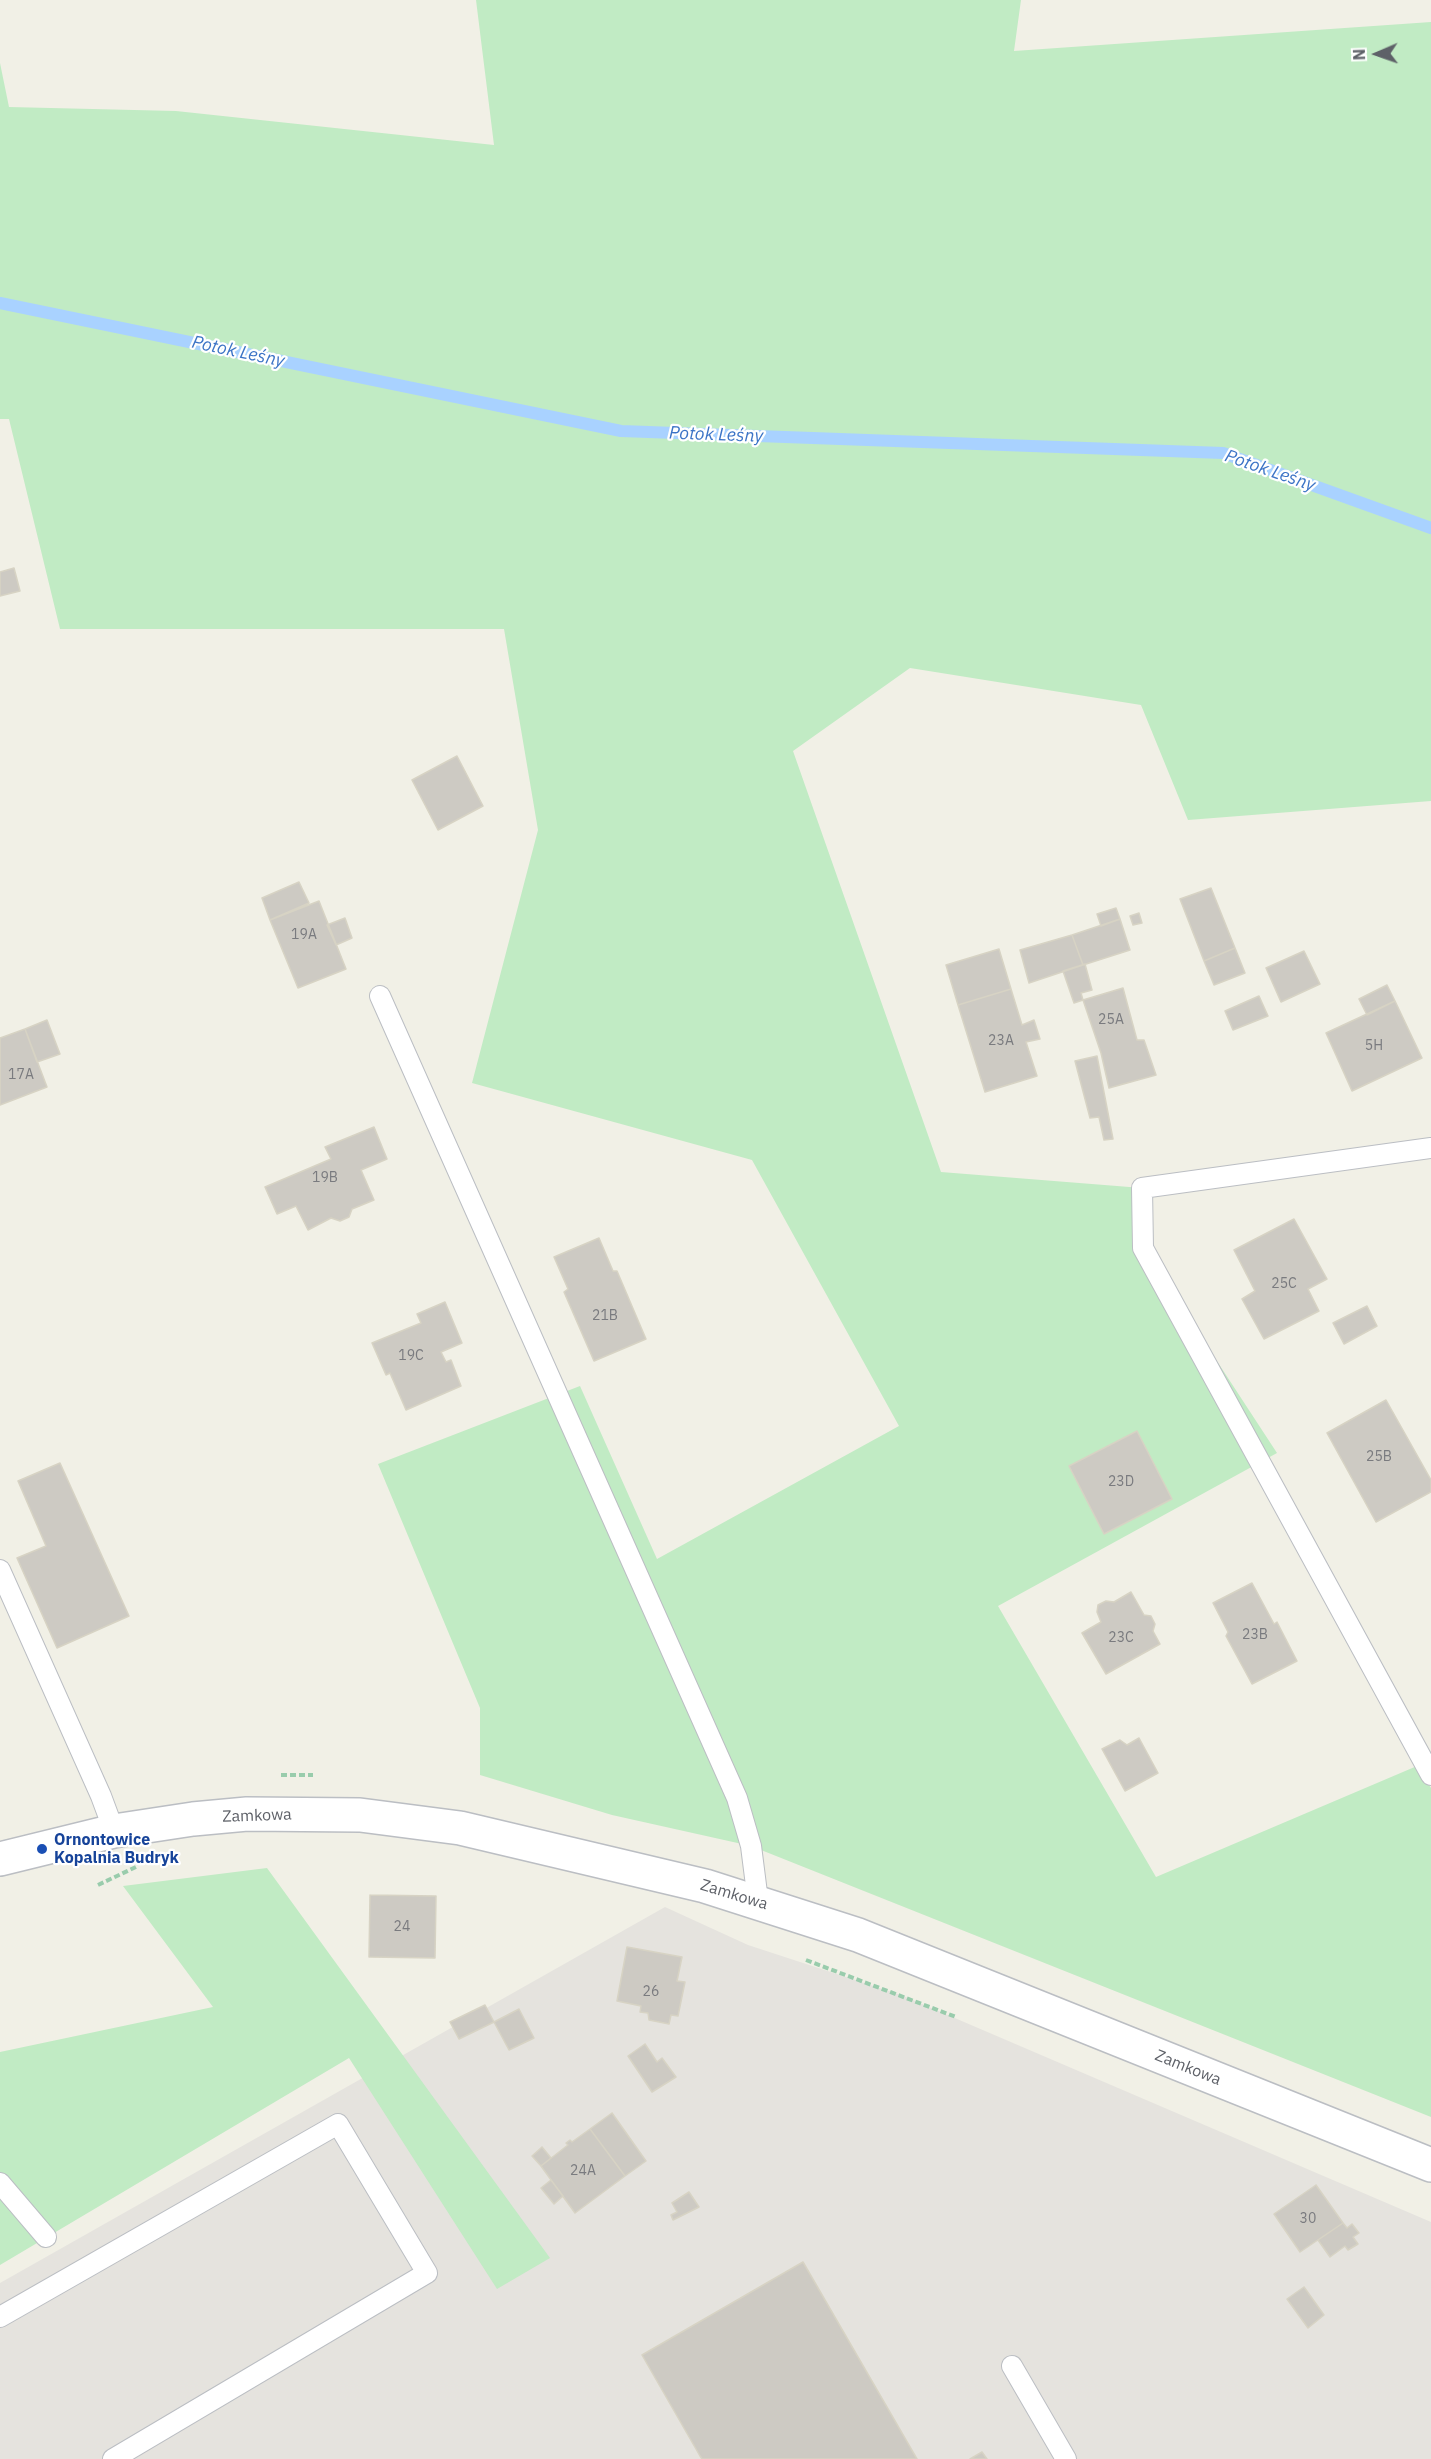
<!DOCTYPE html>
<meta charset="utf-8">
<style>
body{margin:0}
#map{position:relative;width:1431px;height:2459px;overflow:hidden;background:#f1f0e6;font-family:"IBM Plex Sans",sans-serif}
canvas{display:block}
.north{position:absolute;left:1347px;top:24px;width:60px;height:60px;-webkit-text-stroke:4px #fff;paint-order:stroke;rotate:268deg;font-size:16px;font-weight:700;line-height:24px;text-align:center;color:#5e6168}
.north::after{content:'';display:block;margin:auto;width:21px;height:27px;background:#5e6168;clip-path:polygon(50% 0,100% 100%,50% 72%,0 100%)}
</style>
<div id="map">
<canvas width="1431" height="2459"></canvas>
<div class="north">N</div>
</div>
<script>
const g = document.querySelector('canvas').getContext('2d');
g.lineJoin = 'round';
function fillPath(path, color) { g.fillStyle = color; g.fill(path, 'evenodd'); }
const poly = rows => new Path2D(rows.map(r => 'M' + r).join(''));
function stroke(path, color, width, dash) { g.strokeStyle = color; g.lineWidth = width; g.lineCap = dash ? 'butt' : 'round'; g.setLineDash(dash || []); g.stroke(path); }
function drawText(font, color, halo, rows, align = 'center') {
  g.font = font + ' "IBM Plex Sans",sans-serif'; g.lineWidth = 4.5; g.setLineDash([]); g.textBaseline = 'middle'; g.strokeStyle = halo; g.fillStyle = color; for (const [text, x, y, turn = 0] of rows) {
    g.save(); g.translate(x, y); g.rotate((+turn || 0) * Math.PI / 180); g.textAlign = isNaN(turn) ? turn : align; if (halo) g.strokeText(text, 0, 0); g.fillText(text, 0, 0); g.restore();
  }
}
fillPath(poly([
 [665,1907,748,1945,901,1995,1431,2222,1431,2459,0,2459,0,2283]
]), '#e5e3de');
fillPath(poly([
 [476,0,1021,0,1014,51,1431,22,1431,801,1188,820,1141,705,910,668,793,751,941,1172,1142,1188,1143,1248,1277,1453,998,1606,1156,1877,1417,1766,1431,1788,1431,2117,751,1846,612,1815,480,1775,480,1708,378,1464,580,1386,657,1559,899,1426,752,1160,472,1083,538,830,504,629,60,629,9,419,0,419,0,63,9,107,176,111,494,145],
 [267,1868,550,2258,497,2289,349,2058,0,2265,0,2052,213,2007,123,1886]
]), '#c1ebc4');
stroke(poly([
 [0,303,621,431,1223,453,1431,528]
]), '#a9d2ff', 12);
const building = poly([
 [14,568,20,591,0,596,0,572,14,568],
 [457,756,483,806,438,830,412,780,457,756],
 [299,882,309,903,270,920,262,898,299,882],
 [1211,888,1235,948,1204,961,1180,899,1211,888],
 [319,901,346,969,298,988,270,920,319,901],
 [1116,908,1120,919,1101,926,1097,914,1116,908],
 [1139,913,1142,923,1133,925,1130,916,1139,913],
 [345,918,352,938,336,945,327,925,345,918],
 [1120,919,1130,950,1083,965,1072,935,1120,919],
 [1072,935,1083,965,1029,983,1020,950,1072,935],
 [1235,948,1245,973,1214,985,1204,961,1235,948],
 [999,949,1011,989,958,1005,946,965,999,949],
 [1304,951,1320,984,1281,1002,1266,968,1304,951],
 [1085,964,1092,990,1081,993,1083,1000,1074,1003,1063,971,1085,964],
 [1387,985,1395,1001,1367,1015,1359,999,1387,985],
 [1123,988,1137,1040,1144,1040,1156,1075,1109,1088,1101,1053,1083,1000,1123,988],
 [1011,989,1022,1025,1034,1020,1040,1039,1026,1042,1037,1076,985,1092,958,1005,1011,989],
 [1259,996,1268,1016,1233,1030,1225,1011,1259,996],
 [1395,1001,1422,1058,1352,1091,1326,1033,1395,1001],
 [47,1020,60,1054,37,1062,25,1029,47,1020],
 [25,1029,47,1087,0,1105,0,1038,25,1029],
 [1097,1056,1113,1139,1104,1140,1099,1117,1090,1118,1075,1061,1097,1056],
 [374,1127,387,1159,361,1170,374,1200,352,1209,349,1217,340,1221,331,1218,308,1230,296,1206,277,1214,265,1187,331,1159,325,1147,374,1127],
 [1294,1219,1327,1279,1308,1289,1319,1311,1264,1339,1242,1299,1255,1291,1234,1250,1294,1219],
 [599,1238,613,1271,617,1271,646,1339,594,1361,564,1292,568,1289,554,1257,599,1238],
 [445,1302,462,1343,441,1352,446,1362,451,1360,461,1386,406,1410,390,1373,386,1375,372,1343,421,1323,417,1314,445,1302],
 [1367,1306,1377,1326,1344,1344,1333,1323,1367,1306],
 [1386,1400,1431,1480,1431,1492,1376,1522,1327,1433,1386,1400],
 [1137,1431,1172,1499,1104,1534,1069,1466,1137,1431],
 [60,1463,129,1616,57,1648,17,1558,46,1546,18,1481,60,1463],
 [1252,1583,1274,1624,1277,1622,1297,1661,1252,1684,1226,1636,1228,1632,1213,1603,1252,1583],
 [1131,1592,1144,1615,1151,1616,1155,1624,1153,1631,1160,1644,1106,1674,1082,1633,1101,1622,1097,1612,1098,1605,1106,1601,1114,1602,1131,1592],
 [1139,1738,1158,1773,1125,1791,1102,1749,1120,1740,1127,1745,1139,1738],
 [370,1895,436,1896,435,1958,369,1957,370,1895],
 [627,1947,682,1957,677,1981,685,1982,678,2016,671,2015,669,2024,649,2020,648,2013,640,2012,641,2006,617,2001,627,1947],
 [485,2005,494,2022,459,2039,450,2022,485,2005],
 [519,2009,534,2038,509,2050,494,2022,519,2009],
 [645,2044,657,2062,662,2058,676,2077,652,2092,628,2056,645,2044],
 [612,2113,646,2161,625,2176,590,2129,612,2113],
 [590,2129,625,2176,575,2213,541,2166,568,2145,566,2143,570,2140,572,2142,590,2129],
 [542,2147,551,2158,541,2166,532,2156,542,2147],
 [551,2180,563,2196,554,2204,541,2188,551,2180],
 [1316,2185,1343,2223,1300,2252,1274,2214,1316,2185],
 [689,2192,699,2207,673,2220,671,2215,677,2212,672,2203,689,2192],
 [1343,2223,1347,2228,1352,2224,1359,2233,1353,2237,1358,2244,1348,2250,1345,2246,1330,2257,1318,2240,1343,2223],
 [803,2262,917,2459,702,2459,700,2456,642,2355,803,2262],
 [1304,2287,1324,2315,1308,2328,1287,2299,1304,2287],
 [982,2452,987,2459,970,2459,982,2452]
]);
fillPath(building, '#cdcac3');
stroke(building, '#d7d3c4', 1.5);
const service = poly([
 [380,996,737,1798,751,1846,758,1901],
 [1431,1148,1142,1188,1143,1248,1431,1775],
 [0,1570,101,1796,114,1831],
 [0,2183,46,2237],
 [0,2317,338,2124,427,2273,113,2459],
 [1012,2366,1066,2459]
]);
const tertiary = poly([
 [0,1859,114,1831,193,1819,247,1814,360,1815,460,1828,705,1886,858,1935,1431,2165]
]);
stroke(service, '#bbbec3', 22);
stroke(tertiary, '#bbbec3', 36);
stroke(poly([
 [281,1775,313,1775],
 [98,1885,138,1866],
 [806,1960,956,2017]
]), '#99ccac', 4, [6, 3]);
stroke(service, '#fff', 20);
stroke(tertiary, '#fff', 33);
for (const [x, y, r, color] of [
 [42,1849,6,"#1a4fb4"]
]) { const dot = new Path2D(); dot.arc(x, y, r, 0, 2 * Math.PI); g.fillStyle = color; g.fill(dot); stroke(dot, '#fff', 2); }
drawText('14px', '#7a7b7f', null, [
 ["19A",304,935],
 ["25A",1111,1020],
 ["23A",1001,1041],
 ["5H",1374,1046],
 ["17A",21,1075],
 ["19B",325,1178],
 ["25C",1284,1284],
 ["21B",605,1316],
 ["19C",411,1356],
 ["25B",1379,1457],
 ["23D",1121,1482],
 ["23B",1255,1635],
 ["23C",1121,1638],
 ["24",402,1927],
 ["26",651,1992],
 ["24A",583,2171],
 ["30",1308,2219]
]);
drawText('16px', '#5e6168', '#fff', [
 ["Zamkowa",257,1816,-2],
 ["Zamkowa",734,1895,17],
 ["Zamkowa",1188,2068,22]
]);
drawText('bold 16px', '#164399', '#fff', [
 ["Ornontowice",54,1840],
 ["Kopalnia Budryk",54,1858]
], 'left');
drawText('italic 18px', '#3c74c6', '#fff', [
 ["Potok Leśny",238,352,12],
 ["Potok Leśny",716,435,2],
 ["Potok Leśny",1270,471,19]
]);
</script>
